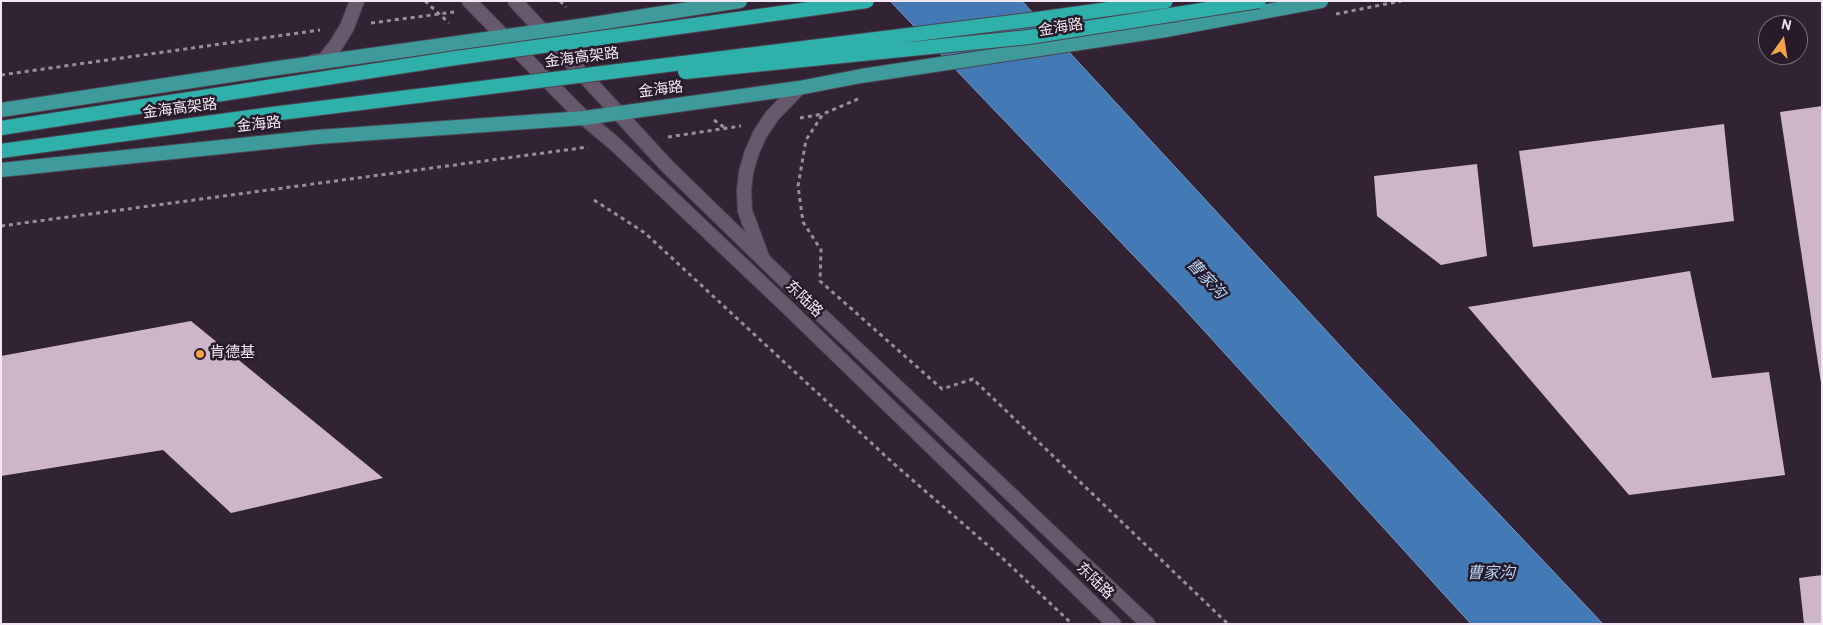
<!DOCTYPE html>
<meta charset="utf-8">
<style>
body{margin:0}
#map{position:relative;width:1823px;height:625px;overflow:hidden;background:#312334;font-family:Overpass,sans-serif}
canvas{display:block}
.frame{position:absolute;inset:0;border:2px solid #f1e8f3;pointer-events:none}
.north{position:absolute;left:1758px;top:15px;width:50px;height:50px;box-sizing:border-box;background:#271a2a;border:1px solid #786c7a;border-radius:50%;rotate:13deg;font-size:14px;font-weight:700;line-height:20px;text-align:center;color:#f1e8f3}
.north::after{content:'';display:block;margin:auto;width:18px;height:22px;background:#f6a247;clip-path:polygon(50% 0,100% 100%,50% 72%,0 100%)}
</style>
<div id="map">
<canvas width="1823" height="625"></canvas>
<div class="frame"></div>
<div class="north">N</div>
</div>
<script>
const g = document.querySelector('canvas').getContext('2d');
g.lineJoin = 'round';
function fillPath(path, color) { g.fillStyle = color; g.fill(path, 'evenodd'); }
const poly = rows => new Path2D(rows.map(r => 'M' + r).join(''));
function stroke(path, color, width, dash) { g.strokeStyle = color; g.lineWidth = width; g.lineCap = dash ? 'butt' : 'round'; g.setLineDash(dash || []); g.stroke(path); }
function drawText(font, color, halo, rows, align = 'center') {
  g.font = font + ' Overpass,"Noto Sans SC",sans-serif'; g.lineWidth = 5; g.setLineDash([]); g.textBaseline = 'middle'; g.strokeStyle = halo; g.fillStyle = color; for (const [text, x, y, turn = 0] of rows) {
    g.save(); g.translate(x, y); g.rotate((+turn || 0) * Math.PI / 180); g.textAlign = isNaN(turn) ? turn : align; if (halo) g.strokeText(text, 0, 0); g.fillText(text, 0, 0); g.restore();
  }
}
const water = poly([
 [890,1,1022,1,1356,363,1603,624,1471,624,1179,303,890,1]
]);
fillPath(water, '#437ab6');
stroke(water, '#779bc8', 1);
fillPath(poly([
 [1822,106,1822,383,1821,383,1780,112],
 [1724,124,1734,221,1533,247,1519,151],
 [1477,164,1487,256,1441,265,1377,216,1374,176],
 [1690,271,1712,378,1769,372,1785,475,1629,495,1468,307],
 [191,321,383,478,231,513,163,450,1,476,1,356],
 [1822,575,1822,624,1804,624,1799,578]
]), '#cdb6c7');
const secondary = poly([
 [469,1,584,118,615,144,784,304,1114,624],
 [515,1,667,166,782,278,1148,624],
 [313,62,324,60,336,45,347,27,357,1],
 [762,257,745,211,744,191,746,172,752,152,760,134,772,116,799,88]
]);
const primary = poly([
 [1,110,271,69,586,25,740,1],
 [1,170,317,137,584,118,799,88,861,76,1166,30,1321,1]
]);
stroke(secondary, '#4c414f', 16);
stroke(primary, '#4c414f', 16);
stroke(poly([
 [425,1,449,23],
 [560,1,566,7],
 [1336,14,1401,1],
 [371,23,454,12],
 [1,75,320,30],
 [858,99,823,114,806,140,798,186,803,222,821,250,820,281,942,389,973,379,1228,624],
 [800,118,823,114],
 [714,120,725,128],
 [668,137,741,126],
 [594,200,645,233,893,463,999,555,1072,624],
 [1,226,588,147]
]), '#9a8e9c', 3, [4, 4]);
stroke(secondary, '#67586b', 14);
stroke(primary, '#3e9a9b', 14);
const trunkBridge = poly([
 [685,72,1029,37,1259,1],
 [1,128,456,58,867,1],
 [1,151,272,114,1037,19,1166,1]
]);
stroke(trunkBridge, '#4c414f', 16, []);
stroke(trunkBridge, '#30b0ab', 14);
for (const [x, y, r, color] of [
 [200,354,5,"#f6a247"]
]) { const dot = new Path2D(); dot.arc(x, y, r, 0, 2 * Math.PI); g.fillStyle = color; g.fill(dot); stroke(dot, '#271a2a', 2); }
drawText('15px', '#f1e8f3', '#271a2a', [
 ["金海路",1061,29,-9],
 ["金海高架路",582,59,-7],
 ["金海路",661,91,-7],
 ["金海高架路",180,110,-7],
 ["金海路",259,126,-6],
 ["东陆路",803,300,44],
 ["东陆路",1094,582,44]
]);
drawText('15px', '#f1e8f3', '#271a2a', [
 ["肯德基",210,354]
], 'left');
drawText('italic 16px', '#b6d2f4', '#271a2a', [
 ["曹家沟",1205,280,47],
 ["曹家沟",1491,575]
]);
</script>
